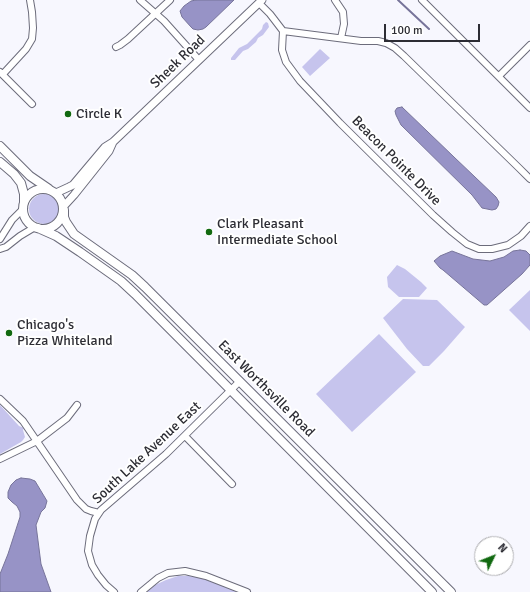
<!DOCTYPE html>
<style>
body{margin:0}
#map{position:relative;width:530px;height:592px;overflow:hidden;background:#f7f7fe;font-family:Signika,sans-serif}
canvas{display:block}
.north{position:absolute;left:474px;top:536px;width:40px;height:40px;box-sizing:border-box;background:#fff;border:1px solid #ababae;border-radius:50%;rotate:47deg;font-size:11px;font-weight:700;line-height:16px;text-align:center;color:#2d2d34}
.north::after{content:'';display:block;margin:auto;width:14px;height:18px;background:#116910;clip-path:polygon(50% 0,100% 100%,50% 72%,0 100%)}
.scale{position:absolute;left:384px;top:24px;width:96px;height:18px;box-sizing:border-box;border:2px solid #2d2d34;border-top:0;padding-left:5px;font-size:12px;line-height:14px;white-space:nowrap;color:#2d2d34;-webkit-text-stroke:3px #fff;paint-order:stroke}
</style>
<div id="map">
<canvas width="530" height="592"></canvas>
<div class="north">N</div>
<div class="scale">100 m</div>
</div>
<script>
const g = document.querySelector('canvas').getContext('2d');
g.lineJoin = 'round';
function fillPath(path, color) { g.fillStyle = color; g.fill(path, 'evenodd'); }
const poly = rows => new Path2D(rows.map(r => 'M' + r).join(''));
function stroke(path, color, width, dash) { g.strokeStyle = color; g.lineWidth = width; g.lineCap = dash ? 'butt' : 'round'; g.setLineDash(dash || []); g.stroke(path); }
function drawText(font, color, halo, rows, align = 'center') {
  g.font = font + ' Signika,sans-serif'; g.lineWidth = 4; g.setLineDash([]); g.textBaseline = 'middle'; g.strokeStyle = halo; g.fillStyle = color; for (const [text, x, y, turn = 0] of rows) {
    g.save(); g.translate(x, y); g.rotate((+turn || 0) * Math.PI / 180); g.textAlign = isNaN(turn) ? turn : align; if (halo) g.strokeText(text, 0, 0); g.fillText(text, 0, 0); g.restore();
  }
}
fillPath(poly([
 [266,22,268,23,269,27,263,35,258,38,256,42,248,49,243,51,235,60,231,60,231,58,239,48,247,44,262,29,263,25],
 [320,49,330,58,310,76,302,67],
 '29 209a15 15 0 1 1 30 0a15 15 0 1 1-30 0Z',
 [397,265,405,269,421,282,427,288,419,297,399,297,388,287,387,277],
 [530,290,530,331,509,310],
 [403,299,437,300,465,327,444,351,429,366,423,366,407,349,383,318],
 [379,334,416,372,352,432,316,394],
 [0,405,19,426,24,428,23,430,25,437,23,440,21,442,0,454],
 [178,576,188,576,199,577,238,592,147,592,155,585,166,580]
]), '#c6c4ed');
const water = poly([
 [196,0,234,0,206,27,203,29,198,30,193,29,191,27,182,17,180,11,184,6,191,1,196,0],
 [402,107,454,157,496,197,499,202,498,206,496,209,492,210,482,208,472,195,401,125,396,115,395,111,397,108,402,107],
 [520,250,526,251,530,255,530,265,522,274,487,305,484,305,443,270,440,268,434,261,440,256,452,251,473,259,490,261,504,257,513,251,520,250],
 [21,478,30,479,35,481,47,501,45,508,41,512,36,525,41,564,51,592,0,592,0,574,8,554,20,517,20,512,17,506,12,502,8,498,8,492,11,485,16,480,21,478]
]);
fillPath(water, '#9793c6');
stroke(water, '#77749a', 1);
stroke(poly([
 [398,0,429,29]
]), '#77749a', 2);
const minor = poly([
 [140,0,164,21,199,60],
 [335,0,343,12,344,24,341,38],
 [422,0,530,108],
 [259,3,270,14,283,31,282,50,286,62,300,81,340,123,433,215,452,232,467,244,479,249,492,249,508,245,521,236,530,226],
 [283,31,361,41,378,41,386,43,395,48,404,56,519,168,530,179],
 [116,47,120,45,128,39,170,0],
 [0,72,32,104],
 [3,74,26,49,32,39,33,28,32,12,30,0],
 [499,76,530,45],
 [0,239,12,220,24,208],
 [0,249,6,247,20,236,35,227],
 [0,399,23,421,77,500,86,509,91,511,99,513],
 [185,436,232,484],
 [0,459,37,441,67,418,77,405],
 [114,592,106,585,98,575,92,565,88,551,90,536,95,519,101,510,166,454,240,381],
 [141,592,158,578,168,573,185,571,206,576,247,592]
]);
const tertiary = poly([
 [56,193,69,187,73,185,105,147,113,142,262,0],
 [63,207,74,195,109,151,113,142]
]);
const secondary = poly([
 [0,146,30,176,49,189],
 [0,162,14,174,21,183,24,194,24,202],
 '23 209a20 20 0 1 1 40 0a20 20 0 1 1-40 0Z',
 [64,210,64,217,66,222,74,234,132,275,145,287,451,592],
 [38,228,56,236,80,252,121,281,135,294,432,592]
]);
stroke(minor, '#6c6c7b', 8);
stroke(tertiary, '#6c6c7b', 9);
stroke(secondary, '#6c6c7b', 10);
stroke(minor, '#fff', 6);
stroke(tertiary, '#fff', 7);
stroke(secondary, '#fff', 8);
for (const [x, y, r, color] of [
 [68,114,4,"#116910"],
 [209,232,4,"#116910"],
 [9,333,4,"#116910"]
]) { const dot = new Path2D(); dot.arc(x, y, r, 0, 2 * Math.PI); g.fillStyle = color; g.fill(dot); stroke(dot, '#fff', 1.5); }
drawText('14px', '#2d2d34', '#fff', [
 ["Sheek Road",178,62,-44],
 ["Beacon Pointe Drive",396,161,45],
 ["East Worthsville Road",266,389,45],
 ["South Lake Avenue East",147,453,-43]
]);
drawText('14px', '#2d2d34', '#fff', [
 ["Circle K",76,114],
 ["Clark Pleasant",217,224],
 ["Intermediate School",217,240],
 ["Chicago's",17,325],
 ["Pizza Whiteland",17,341]
], 'left');
</script>
